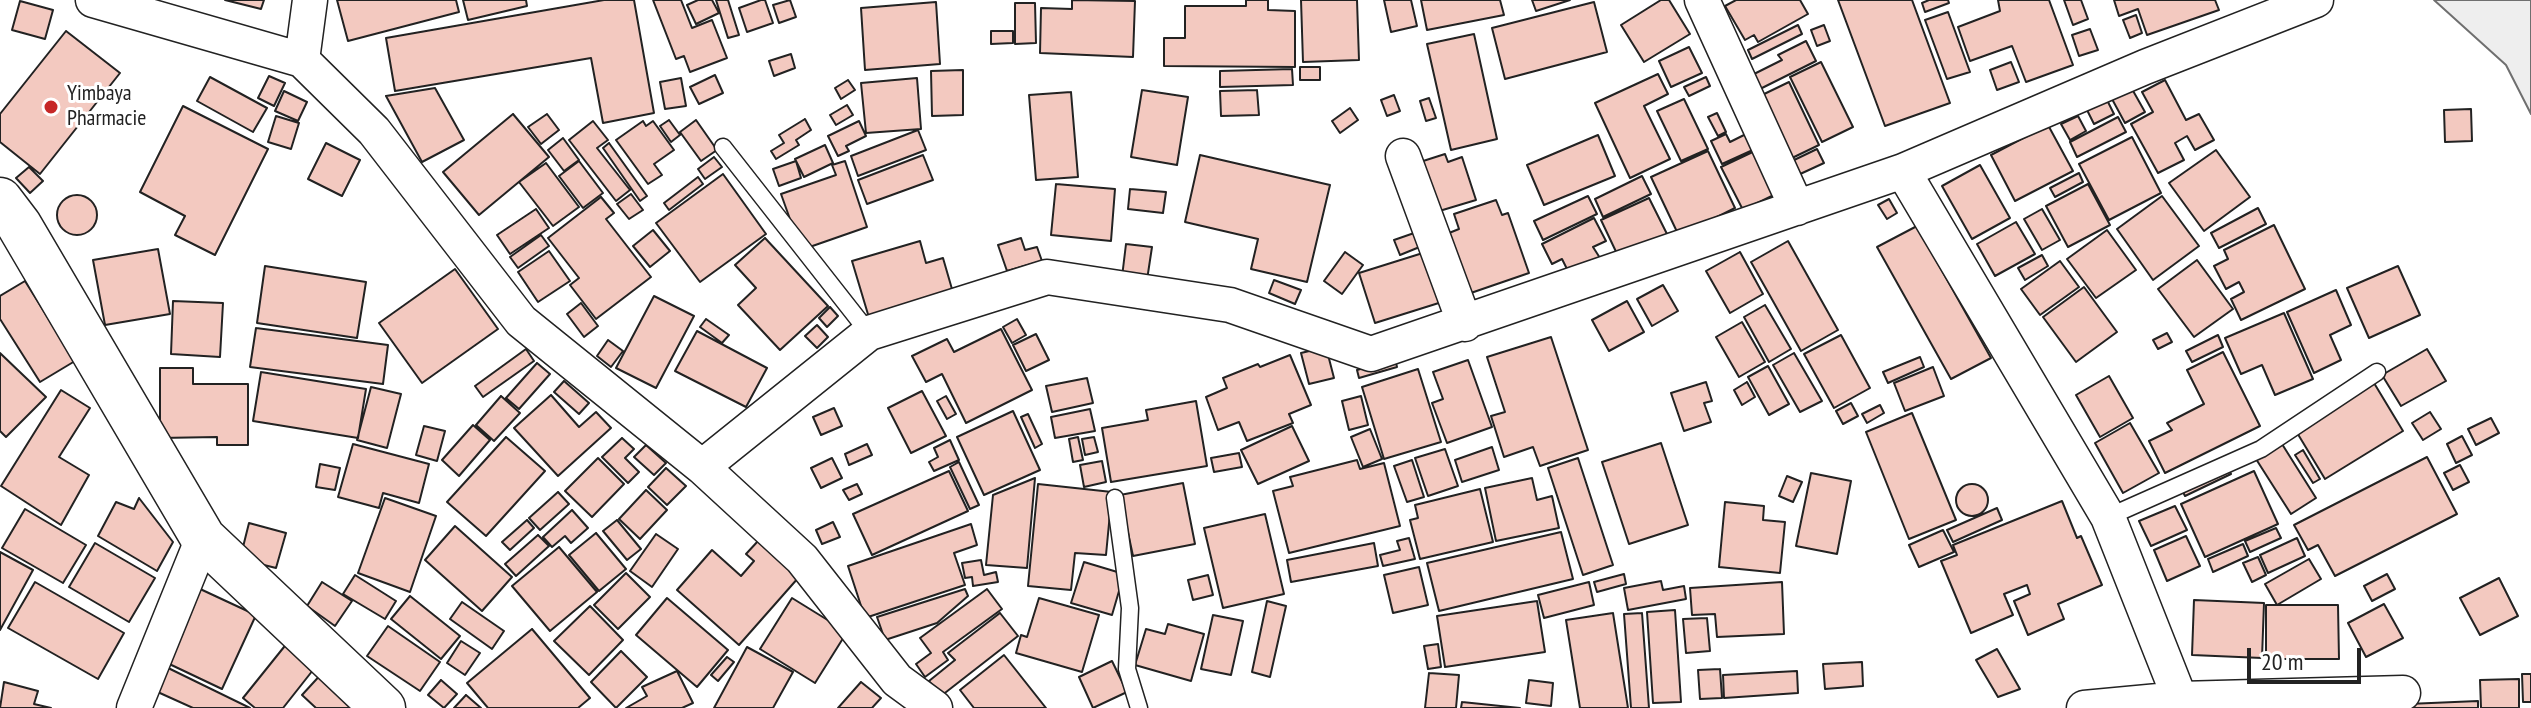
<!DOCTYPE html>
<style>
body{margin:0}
#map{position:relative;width:2531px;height:708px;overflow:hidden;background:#fff;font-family:"PT Sans Narrow",sans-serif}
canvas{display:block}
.scale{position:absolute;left:2247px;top:648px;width:114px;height:36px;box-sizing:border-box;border:4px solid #222;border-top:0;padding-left:10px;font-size:24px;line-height:28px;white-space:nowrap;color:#222;-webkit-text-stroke:6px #fff;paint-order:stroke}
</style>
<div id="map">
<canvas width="2531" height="708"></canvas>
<div class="scale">20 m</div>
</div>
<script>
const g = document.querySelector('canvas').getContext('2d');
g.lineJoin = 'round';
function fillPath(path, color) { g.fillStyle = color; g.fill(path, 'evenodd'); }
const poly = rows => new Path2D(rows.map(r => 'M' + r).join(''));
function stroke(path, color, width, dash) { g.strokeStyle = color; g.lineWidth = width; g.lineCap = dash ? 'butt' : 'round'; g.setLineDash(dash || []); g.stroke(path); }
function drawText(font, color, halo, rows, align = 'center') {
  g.font = font + ' "PT Sans Narrow",sans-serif'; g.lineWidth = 6; g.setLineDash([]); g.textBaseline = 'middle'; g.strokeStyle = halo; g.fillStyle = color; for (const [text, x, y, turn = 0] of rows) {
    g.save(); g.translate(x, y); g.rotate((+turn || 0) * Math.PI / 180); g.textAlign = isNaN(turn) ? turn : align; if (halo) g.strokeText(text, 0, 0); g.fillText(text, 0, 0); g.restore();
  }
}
const green = poly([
 [2434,0,2531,0,2531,114,2506,65,2434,0]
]);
fillPath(green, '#eee');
stroke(green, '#6f6f6f', 2);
const building = poly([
 [225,0,264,0,261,9,225,0],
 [337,0,456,0,459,12,348,41,337,0],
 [463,0,526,0,527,6,468,20,463,0],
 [604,0,634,0,654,113,603,123,591,58,395,91,386,38,604,0],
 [653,0,681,0,692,28,712,20,727,58,690,72,684,56,676,59,653,0],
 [698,0,712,0,719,13,696,24,687,5,698,0],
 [716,0,728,0,739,35,728,38,716,0],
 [761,0,765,0,773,23,747,32,739,8,761,0],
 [790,0,796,17,779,23,773,5,790,0],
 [1072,0,1135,1,1133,57,1040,53,1041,8,1072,9,1072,0],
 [1246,0,1268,0,1268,10,1295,11,1295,67,1164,66,1164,38,1185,38,1185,6,1246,6,1246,0],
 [1301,0,1357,0,1359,60,1303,62,1301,0],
 [1384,0,1411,0,1417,26,1391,32,1384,0],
 [1421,0,1500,0,1504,15,1427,30,1421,0],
 [1532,0,1570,0,1536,11,1532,0],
 [1661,0,1669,0,1690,34,1644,62,1621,25,1661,0],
 [1736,0,1800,0,1808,14,1758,42,1754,35,1745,40,1725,6,1736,0],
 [1838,0,1912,0,1950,103,1885,126,1838,0],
 [1929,0,1948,0,1949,3,1925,12,1922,3,1929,0],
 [1998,0,2049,0,2073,65,2026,82,2012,46,1970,61,1958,27,2000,11,1998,0],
 [2064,0,2081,0,2088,19,2073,25,2064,0],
 [2114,0,2215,0,2219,10,2147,35,2138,9,2119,16,2114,0],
 [20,1,53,10,45,39,12,30,20,1],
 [936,2,940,64,865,70,861,8,936,2],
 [1594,2,1607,52,1505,79,1492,28,1594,2],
 [1015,3,1035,3,1036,43,1015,44,1015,3],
 [1948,12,1970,72,1947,79,1925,20,1948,12],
 [2136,15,2142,33,2130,38,2123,20,2136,15],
 [1798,25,1802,34,1752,59,1748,50,1798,25],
 [1824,25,1830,41,1817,46,1811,30,1824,25],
 [2090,29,2098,50,2079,56,2072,35,2090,29],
 [66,31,120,73,40,174,0,142,0,114,66,31],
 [991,31,1013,31,1013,43,991,44,991,31],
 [1474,34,1497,139,1451,150,1427,44,1474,34],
 [1806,41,1816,61,1756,91,1748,77,1782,60,1778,55,1806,41],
 [1689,47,1702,73,1671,87,1659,61,1689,47],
 [791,54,795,68,774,76,769,61,791,54],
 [1821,62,1853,127,1822,142,1790,77,1821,62],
 [2011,62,2019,82,1997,90,1990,70,2011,62],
 [1300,67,1320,67,1320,80,1300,80,1300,67],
 [1292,69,1293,85,1220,87,1220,71,1292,69],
 [963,70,963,115,932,116,931,71,963,70],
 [1658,74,1668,94,1644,106,1670,159,1630,178,1595,103,1658,74],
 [715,75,723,93,699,104,690,87,715,75],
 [269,76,285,83,274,106,258,98,269,76],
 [210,77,267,108,253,132,197,101,210,77],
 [1706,77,1710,86,1689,96,1684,87,1706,77],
 [681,78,686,106,665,109,660,82,681,78],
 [917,78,921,129,866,133,861,83,917,78],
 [848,80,855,90,841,99,835,88,848,80],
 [2165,80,2186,120,2199,114,2214,140,2195,150,2187,136,2175,143,2184,160,2158,173,2131,124,2153,112,2142,92,2165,80],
 [1789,82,1819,145,1790,159,1760,96,1789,82],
 [435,88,464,140,422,162,386,96,435,88],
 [2132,89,2145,112,2125,123,2112,99,2132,89],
 [1142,90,1188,97,1177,165,1131,157,1142,90],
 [1257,90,1259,115,1221,116,1220,91,1257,90],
 [284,91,307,102,298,121,275,111,284,91],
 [1071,92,1078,177,1036,180,1029,95,1071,92],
 [1394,95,1400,111,1387,116,1381,100,1394,95],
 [1429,98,1436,118,1426,121,1420,101,1429,98],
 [1684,99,1708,149,1681,161,1657,111,1684,99],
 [2107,100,2114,114,2094,124,2087,110,2107,100],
 [847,105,853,115,836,125,830,115,847,105],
 [183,106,268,149,215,255,175,235,185,216,140,192,183,106],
 [1350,108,1358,120,1340,133,1332,121,1350,108],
 [2471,109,2472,141,2445,142,2444,110,2471,109],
 [1717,113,1726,132,1718,136,1708,117,1717,113],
 [513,114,549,157,479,215,443,172,513,114],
 [547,114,559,130,541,144,528,127,547,114],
 [276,116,299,123,291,149,268,142,276,116],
 [2078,116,2086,131,2070,140,2061,124,2078,116],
 [2118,117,2126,132,2077,157,2070,142,2118,117],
 [805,119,811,130,796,140,799,145,776,159,771,151,784,143,779,135,805,119],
 [669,120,680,135,671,142,660,126,669,120],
 [696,120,717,150,701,161,680,132,696,120],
 [593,121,608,140,597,148,630,190,616,201,569,140,593,121],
 [643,121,646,126,653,121,674,150,654,164,662,175,648,184,616,140,643,121],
 [859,121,866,136,846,146,849,151,838,156,828,136,859,121],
 [2048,125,2073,171,2015,201,1991,155,2048,125],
 [918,130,926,150,858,176,851,156,918,130],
 [1748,133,1755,149,1722,164,1711,141,1726,134,1730,142,1748,133],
 [1598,135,1615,176,1544,205,1527,165,1598,135],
 [2132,137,2161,193,2109,220,2079,164,2132,137],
 [563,138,579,160,564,171,548,150,563,138],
 [326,143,360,160,342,196,308,179,326,143],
 [609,143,647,196,640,201,603,148,609,143],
 [825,145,833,163,804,177,795,159,825,145],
 [1759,149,1780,192,1743,210,1721,167,1759,149],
 [1817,149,1824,163,1798,175,1792,161,1817,149],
 [2216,150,2250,197,2204,231,2169,183,2216,150],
 [1708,151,1735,208,1679,236,1651,177,1708,151],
 [1445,154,1448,162,1462,157,1476,200,1436,212,1420,162,1445,154],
 [923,155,933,180,867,204,858,180,923,155],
 [1200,155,1330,185,1307,282,1251,269,1258,239,1185,222,1200,155],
 [714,157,722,167,705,179,698,169,714,157],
 [579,161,603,193,583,208,559,176,579,161],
 [796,161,801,178,779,186,773,169,796,161],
 [845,161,867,227,801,250,781,194,836,175,832,165,845,161],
 [546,163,579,207,553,226,519,182,546,163],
 [1980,165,2010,218,1972,239,1942,186,1980,165],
 [29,167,43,181,30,193,16,178,29,167],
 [2079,173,2083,182,2055,197,2050,188,2079,173],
 [723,174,766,234,700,282,656,223,723,174],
 [1642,176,1651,194,1603,217,1595,199,1642,176],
 [698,177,703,184,669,210,664,203,698,177],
 [1056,184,1115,189,1111,241,1051,235,1056,184],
 [2088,184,2110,225,2068,247,2046,206,2088,184],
 [1130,189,1166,192,1163,213,1128,209,1130,189],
 [631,194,643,210,629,219,617,204,631,194],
 '57 215a20 20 0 1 1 40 0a20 20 0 1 1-40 0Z',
 [1588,196,1597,214,1543,240,1534,221,1588,196],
 [2162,196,2199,246,2153,280,2117,229,2162,196],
 [601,197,614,213,606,219,651,277,596,319,570,285,579,278,548,238,601,197],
 [1649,198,1668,236,1619,258,1601,220,1649,198],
 [1889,199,1897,213,1887,219,1878,205,1889,199],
 [1496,200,1502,215,1508,213,1529,273,1465,295,1444,235,1459,229,1454,214,1496,200],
 [2258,208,2266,224,2219,248,2211,233,2258,208],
 [536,209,549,228,510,254,497,235,536,209],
 [2042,209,2060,240,2042,250,2024,219,2042,209],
 [1594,218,1606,241,1593,247,1600,258,1569,273,1562,259,1552,264,1542,244,1594,218],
 [2016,222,2035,254,1995,276,1977,244,2016,222],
 [2274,225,2305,289,2241,320,2231,299,2244,292,2239,282,2226,289,2214,266,2228,259,2224,250,2274,225],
 [1917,226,1991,358,1951,379,1877,247,1917,226],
 [653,230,670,251,650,267,633,246,653,230],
 [2107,230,2136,270,2096,298,2067,259,2107,230],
 [1417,232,1422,246,1400,255,1394,240,1417,232],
 [541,235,549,246,518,268,510,257,541,235],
 [765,238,828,306,780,350,738,305,756,288,735,265,765,238],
 [1021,238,1025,250,1037,247,1042,261,1007,271,998,245,1021,238],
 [920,241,926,263,943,258,954,296,870,321,852,261,920,241],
 [1788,241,1838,330,1801,351,1751,262,1788,241],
 [1126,244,1152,247,1147,280,1122,277,1126,244],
 [158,249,170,314,105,325,93,260,158,249],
 [549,251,570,281,538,302,518,272,549,251],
 [1345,252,1363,265,1342,294,1324,281,1345,252],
 [1426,252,1442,302,1375,323,1359,273,1426,252],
 [1740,252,1763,294,1730,313,1706,271,1740,252],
 [2042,255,2048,266,2025,280,2018,268,2042,255],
 [2197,260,2233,309,2194,337,2158,289,2197,260],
 [2060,261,2079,287,2040,315,2021,289,2060,261],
 [265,266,366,282,357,338,257,323,265,266],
 [2398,266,2420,315,2369,338,2347,288,2398,266],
 [455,269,498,329,422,383,379,323,455,269],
 [1274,280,1301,290,1295,304,1269,293,1274,280],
 [25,281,75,361,40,382,0,319,0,296,25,281],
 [1663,285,1678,311,1652,326,1637,299,1663,285],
 [2084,287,2117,332,2076,362,2043,317,2084,287],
 [2336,290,2351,325,2330,335,2341,360,2314,373,2287,312,2336,290],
 [654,296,694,316,656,388,616,368,654,296],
 [173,301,223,303,220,357,171,354,173,301],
 [1627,301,1644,332,1609,351,1592,320,1627,301],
 [581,303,598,326,584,337,567,314,581,303],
 [1765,305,1791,349,1769,362,1744,317,1765,305],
 [830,307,838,316,827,327,819,318,830,307],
 [2284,313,2313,379,2275,395,2262,365,2241,374,2225,338,2284,313],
 [706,319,729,335,722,343,700,327,706,319],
 [1017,319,1026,335,1012,343,1003,327,1017,319],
 [1742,322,1765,362,1739,377,1716,337,1742,322],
 [817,325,828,337,817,348,805,336,817,325],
 [256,328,388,345,383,384,250,367,256,328],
 [1001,329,1032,390,966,423,942,374,926,382,912,356,947,339,954,352,1001,329],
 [697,331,767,368,746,407,675,371,697,331],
 [2167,333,2172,342,2158,349,2153,340,2167,333],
 [1036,334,1049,360,1026,371,1013,345,1036,334],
 [1841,335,1870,388,1834,408,1804,354,1841,335],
 [2218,335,2223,347,2192,362,2186,351,2218,335],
 [1551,337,1588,450,1540,466,1533,447,1504,457,1491,416,1505,412,1487,357,1551,337],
 [608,340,623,351,611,367,597,356,608,340],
 [1326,347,1334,378,1309,384,1301,353,1326,347],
 [526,349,534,361,483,397,475,386,526,349],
 [2427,349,2446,381,2401,406,2382,375,2427,349],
 [2223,352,2260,426,2165,473,2149,441,2172,430,2167,423,2204,404,2187,370,2223,352],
 [0,353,46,397,6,437,0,431,0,353],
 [1794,353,1822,401,1800,412,1773,365,1794,353],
 [1290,355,1311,405,1289,414,1293,423,1247,441,1239,422,1218,430,1206,397,1227,388,1223,378,1258,364,1260,367,1290,355],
 [1920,357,1924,367,1888,383,1883,372,1920,357],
 [1395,359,1397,367,1359,378,1357,370,1395,359],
 [1468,360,1492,427,1447,443,1432,403,1443,399,1433,372,1468,360],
 [537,363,550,374,519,409,506,398,537,363],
 [1768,366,1789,404,1769,415,1748,377,1768,366],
 [1933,367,1944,396,1905,411,1894,383,1933,367],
 [160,368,193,368,193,384,248,384,248,445,217,445,217,437,160,438,160,368],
 [1418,369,1441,442,1384,459,1362,387,1418,369],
 [261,372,366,389,358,438,253,421,261,372],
 [2109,376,2133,418,2100,437,2076,395,2109,376],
 [1087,378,1093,403,1052,412,1046,386,1087,378],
 [564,381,589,403,579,414,554,392,564,381],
 [1706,382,1712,401,1704,403,1711,422,1684,431,1671,393,1706,382],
 [1747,382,1755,397,1742,405,1734,390,1747,382],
 [2374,383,2403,431,2325,479,2296,431,2374,383],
 [371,387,401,394,387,448,357,440,371,387],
 [61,390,90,408,59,457,89,475,61,525,1,486,61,390],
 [922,391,946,436,911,453,888,408,922,391],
 [551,395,579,427,596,412,611,428,558,476,514,428,551,395],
 [501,396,520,413,494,441,476,425,501,396],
 [946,396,956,414,947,419,937,401,946,396],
 [1361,396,1368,425,1349,430,1342,401,1361,396],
 [1196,401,1207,466,1111,482,1102,428,1148,420,1146,410,1196,401],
 [1851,403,1858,416,1843,424,1836,411,1851,403],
 [1880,405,1884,413,1867,423,1862,414,1880,405],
 [834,408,842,426,821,435,813,417,834,408],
 [1090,409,1095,431,1055,438,1051,417,1090,409],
 [1013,411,1040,470,984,495,957,437,1013,411],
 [2430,412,2441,429,2423,440,2412,423,2430,412],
 [1912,413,1956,520,1909,539,1866,432,1912,413],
 [1028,414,1042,444,1035,448,1021,417,1028,414],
 [2491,418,2499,433,2476,445,2468,429,2491,418],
 [2130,423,2159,473,2123,493,2095,443,2130,423],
 [473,425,490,440,459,476,442,460,473,425],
 [424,426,445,431,437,461,416,455,424,426],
 [1292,426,1309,461,1258,484,1241,450,1292,426],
 [1370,429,1382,459,1363,467,1351,437,1370,429],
 [2462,436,2472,455,2456,463,2447,444,2462,436],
 [506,437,545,471,486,536,447,502,506,437],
 [1078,437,1083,460,1073,462,1069,439,1078,437],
 [1094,437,1098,452,1085,455,1082,439,1094,437],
 [622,438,634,449,625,458,639,472,628,483,602,457,622,438],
 [950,440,959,460,934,471,929,462,938,457,934,448,950,440],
 [1661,443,1688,525,1629,544,1602,462,1661,443],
 [353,444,429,464,419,503,383,493,379,508,338,497,353,444],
 [867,444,872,455,849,465,845,454,867,444],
 [2282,444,2316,498,2291,514,2256,459,2282,444],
 [646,445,666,463,654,475,634,457,646,445],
 [1492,447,1499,470,1462,482,1455,460,1492,447],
 [1445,449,1458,486,1428,496,1415,458,1445,449],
 [2303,450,2320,479,2313,483,2295,455,2303,450],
 [1239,453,1242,467,1214,472,1211,458,1239,453],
 [2427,457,2457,514,2335,576,2318,545,2308,550,2294,525,2427,457],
 [598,458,624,484,592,517,565,491,598,458],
 [832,458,842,478,821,488,811,468,832,458],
 [1578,458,1613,565,1583,575,1548,468,1578,458],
 [1357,460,1360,469,1384,463,1400,526,1289,553,1273,491,1293,486,1290,477,1357,460],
 [1412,460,1424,497,1407,502,1394,466,1412,460],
 [1102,461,1106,482,1084,487,1080,465,1102,461],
 [959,462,979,505,970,509,950,467,959,462],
 [320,464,340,468,335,490,316,487,320,464],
 [2460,465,2469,482,2453,490,2444,473,2460,465],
 [2227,466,2231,474,2185,496,2181,488,2227,466],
 [666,468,686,486,667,505,648,487,666,468],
 [949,471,968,511,872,555,853,514,949,471],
 [2254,471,2278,524,2205,557,2181,504,2254,471],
 [1811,473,1851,481,1837,554,1796,546,1811,473],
 [1787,476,1802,482,1793,502,1779,496,1787,476],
 [1035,478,1027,568,986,565,993,495,1035,478],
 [1532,478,1537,500,1552,496,1559,528,1496,541,1485,488,1532,478],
 [1183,483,1195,544,1133,556,1120,495,1183,483],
 [857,484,862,494,849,500,843,490,857,484],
 [1038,484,1112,492,1106,555,1075,553,1071,590,1028,586,1038,484],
 '1956 500a16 16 0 1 1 32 0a16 16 0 1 1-32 0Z',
 [1480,489,1493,542,1420,559,1410,520,1418,518,1415,505,1480,489],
 [646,490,667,510,640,539,619,519,646,490],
 [558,492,569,504,540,530,529,518,558,492],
 [139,498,173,542,157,571,98,536,116,502,134,509,139,498],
 [385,498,436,516,410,592,358,573,385,498],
 [2062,501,2077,538,2081,536,2102,585,2058,604,2064,619,2028,635,2014,601,2030,594,2027,585,2004,594,2013,615,1971,633,1941,561,1957,555,1953,545,2062,501],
 [1725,502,1764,506,1763,520,1785,522,1780,573,1719,567,1725,502],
 [2175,506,2187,530,2151,546,2139,521,2175,506],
 [1997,508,2002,520,1953,542,1947,530,1997,508],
 [25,509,86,545,63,583,2,548,25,509],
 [572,510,588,528,571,543,565,536,552,547,543,537,572,510],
 [1265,514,1284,594,1223,608,1204,528,1265,514],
 [527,520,534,528,510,550,502,542,527,520],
 [617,520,641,549,627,560,603,531,617,520],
 [833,522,840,537,822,544,816,530,833,522],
 [249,523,286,533,276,568,240,559,249,523],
 [971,524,977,545,954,553,965,585,865,618,848,566,971,524],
 [455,526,512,577,482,611,425,560,455,526],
 [2276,528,2281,538,2250,552,2245,541,2276,528],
 [1943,530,1954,552,1919,567,1909,545,1943,530],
 [1561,532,1573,579,1439,611,1427,563,1561,532],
 [596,533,626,569,599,591,569,555,596,533],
 [656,534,678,549,652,587,630,571,656,534],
 [538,535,549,546,516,576,505,564,538,535],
 [2186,536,2200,566,2167,581,2154,550,2186,536],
 [1409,538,1415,559,1383,566,1380,555,1400,550,1397,541,1409,538],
 [2297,538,2305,556,2268,573,2260,555,2297,538],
 [758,541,799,577,739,645,677,590,712,550,741,576,754,561,746,554,758,541],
 [95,543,155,578,129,622,69,587,95,543],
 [1374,543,1378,566,1291,582,1287,560,1374,543],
 [2243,544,2248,556,2213,572,2208,559,2243,544],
 [559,547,597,592,550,631,512,586,559,547],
 [0,552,33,570,0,630,0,552],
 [2258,557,2266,575,2252,582,2243,563,2258,557],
 [2309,559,2321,579,2277,605,2265,584,2309,559],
 [981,560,984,575,996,572,998,582,973,586,972,577,965,578,962,563,981,560],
 [1084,562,1124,574,1112,615,1071,603,1084,562],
 [1419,567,1428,605,1393,613,1384,575,1419,567],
 [626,573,650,597,618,629,594,605,626,573],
 [1624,574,1626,584,1597,592,1594,582,1624,574],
 [2387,574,2395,589,2372,601,2364,586,2387,574],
 [355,575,396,601,385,619,343,594,355,575],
 [1208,575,1213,595,1193,600,1188,580,1208,575],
 [2499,578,2518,616,2480,635,2460,598,2499,578],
 [1661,581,1663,590,1684,586,1686,599,1628,610,1624,588,1661,581],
 [35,582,124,633,98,679,8,628,35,582],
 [322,582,352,601,335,626,307,606,322,582],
 [1589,582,1594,605,1544,618,1538,595,1589,582],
 [1782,582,1784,634,1717,637,1715,614,1692,615,1690,588,1782,582],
 [198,588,256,615,222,689,163,661,198,588],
 [965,589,968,596,937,623,885,640,877,617,965,589],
 [987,589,1002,609,943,652,948,660,925,677,916,664,931,653,920,638,987,589],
 [410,596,460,636,441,659,391,619,410,596],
 [667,598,728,650,697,687,636,635,667,598],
 [792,598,847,632,815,683,760,649,792,598],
 [1039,598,1099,615,1082,672,1016,653,1021,635,1027,637,1039,598],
 [2194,600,2264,603,2262,658,2192,655,2194,600],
 [1267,601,1286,606,1270,677,1252,672,1267,601],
 [1537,601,1545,652,1445,667,1437,616,1537,601],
 [462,602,504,631,492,649,450,619,462,602],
 [2384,604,2403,638,2366,657,2348,623,2384,604],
 [2266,605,2338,605,2339,659,2266,659,2266,605],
 [590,606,623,640,589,675,554,641,590,606],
 [1675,610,1681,702,1653,703,1647,612,1675,610],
 [1000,613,1018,636,941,696,929,681,955,660,948,653,1000,613],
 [1613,613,1628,708,1580,708,1566,620,1613,613],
 [1642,613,1649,708,1631,708,1624,614,1642,613],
 [1213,615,1243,621,1231,675,1201,669,1213,615],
 [1707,618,1710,651,1686,653,1683,619,1707,618],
 [1168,624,1204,634,1191,681,1135,665,1146,629,1165,634,1168,624],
 [388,626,440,662,420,691,367,656,388,626],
 [532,629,590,698,578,708,488,708,467,683,532,629],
 [461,641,480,653,465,675,447,663,461,641],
 [288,642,317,665,283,708,255,708,243,698,288,642],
 [1438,644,1441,667,1428,669,1424,646,1438,644],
 [747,647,793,672,773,708,714,708,747,647],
 [1997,649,2020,689,1998,697,1976,660,1997,649],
 [621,651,647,677,616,708,591,682,621,651],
 [1004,655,1046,708,974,708,960,690,1004,655],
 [727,657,734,662,718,681,711,675,727,657],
 [1112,661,1127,692,1093,708,1079,677,1112,661],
 [1862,662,1863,686,1825,689,1823,664,1862,662],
 [162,665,250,708,193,708,151,689,162,665],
 [1720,669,1722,698,1700,699,1698,670,1720,669],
 [324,671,358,708,316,708,302,695,324,671],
 [677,671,693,703,682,708,626,708,647,696,642,687,677,671],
 [1797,671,1798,693,1724,698,1723,675,1797,671],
 [1429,673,1459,675,1456,708,1425,708,1429,673],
 [2522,674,2531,674,2531,702,2523,702,2522,674],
 [2519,679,2519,708,2481,708,2480,680,2519,679],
 [441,680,457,694,444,708,428,695,441,680],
 [1529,680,1553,683,1551,706,1526,703,1529,680],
 [4,682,38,691,34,704,51,708,0,708,4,682],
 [861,682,881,698,872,708,838,708,861,682],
 [466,695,481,708,454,708,466,695],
 [2478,701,2478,708,2361,708,2361,706,2478,701],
 [1462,702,1520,708,1461,708,1462,702]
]);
fillPath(building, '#f3c9c0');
stroke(building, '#222', 2);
const lane = poly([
 [723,147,869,333],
 [1115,498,1130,608,1127,669,1139,708],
 [2108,517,2261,449,2377,372]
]);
const street = poly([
 [93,0,302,60,374,131,521,321,702,467,802,559,897,680,935,708],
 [1702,0,1797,208],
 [302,60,310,0],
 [1403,156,1465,324],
 [1903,171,2108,517,2180,699],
 [702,467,869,333,1047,277,1230,305,1371,354,1903,171,2145,67,2316,0],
 [134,708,203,538],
 [2084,708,2180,699,2403,693]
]);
const secondary = poly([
 [0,200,19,225,203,538,383,708]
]);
stroke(lane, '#222', 19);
stroke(street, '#222', 37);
stroke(secondary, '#222', 47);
stroke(lane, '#fff', 16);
stroke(street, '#fff', 34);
stroke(secondary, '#fff', 44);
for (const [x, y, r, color] of [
 [51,107,8,"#c62828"]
]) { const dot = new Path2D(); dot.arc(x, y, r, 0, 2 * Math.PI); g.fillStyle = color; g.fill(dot); stroke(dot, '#fff', 3); }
drawText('22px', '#222', '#fff', [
 ["Yimbaya",67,94],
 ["Pharmacie",67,119]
], 'left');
</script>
